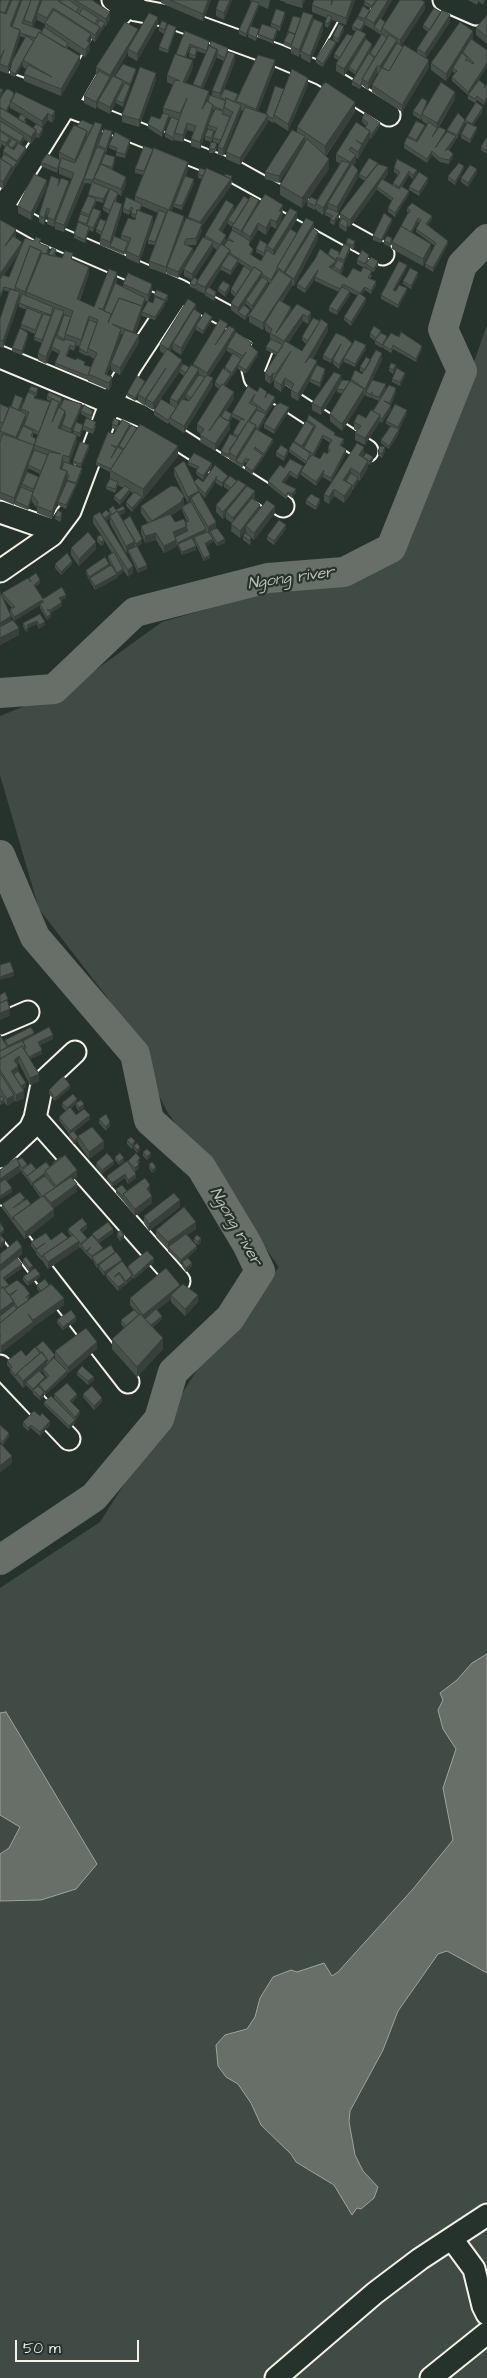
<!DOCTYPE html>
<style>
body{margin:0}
#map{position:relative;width:487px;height:2378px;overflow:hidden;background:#26332d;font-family:"Architects Daughter",sans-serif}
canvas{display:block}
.scale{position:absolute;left:15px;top:2340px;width:124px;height:22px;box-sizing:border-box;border:2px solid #f4f1e8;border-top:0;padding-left:6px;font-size:15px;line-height:18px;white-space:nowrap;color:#f4f1e8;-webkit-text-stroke:4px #26332d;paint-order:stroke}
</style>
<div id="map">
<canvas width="487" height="2378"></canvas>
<div class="scale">50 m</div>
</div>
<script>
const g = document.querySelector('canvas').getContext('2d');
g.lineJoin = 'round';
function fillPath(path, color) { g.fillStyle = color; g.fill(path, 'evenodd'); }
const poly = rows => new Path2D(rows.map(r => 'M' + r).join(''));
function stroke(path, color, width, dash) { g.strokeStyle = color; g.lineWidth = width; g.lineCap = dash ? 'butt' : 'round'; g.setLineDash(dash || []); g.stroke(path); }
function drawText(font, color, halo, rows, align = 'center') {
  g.font = font + ' "Architects Daughter",sans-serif'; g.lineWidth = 4.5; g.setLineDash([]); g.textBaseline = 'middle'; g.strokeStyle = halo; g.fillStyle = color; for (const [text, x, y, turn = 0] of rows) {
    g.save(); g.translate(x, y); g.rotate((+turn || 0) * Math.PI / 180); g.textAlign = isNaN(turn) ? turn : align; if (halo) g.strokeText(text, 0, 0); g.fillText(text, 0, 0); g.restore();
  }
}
fillPath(poly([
 [487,325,487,2378,0,2378,0,1588,100,1522,197,1370,279,1267,168,1113,107,997,39,909,0,775,0,716,72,687,162,622,267,592,377,571,411,539]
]), '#414b45');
const water = poly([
 [487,1654,487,1973,447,1951,438,1954,398,2011,383,2050,350,2111,349,2122,355,2155,363,2171,378,2187,374,2198,361,2209,357,2208,352,2215,334,2185,296,2162,291,2154,261,2125,251,2103,238,2084,226,2077,218,2066,216,2045,225,2035,247,2029,255,2017,260,1998,273,1977,291,1970,297,1972,324,1963,332,1976,338,1972,413,1889,453,1840,443,1788,456,1749,443,1729,438,1710,443,1700,440,1693,457,1680,472,1663,487,1654],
 [6,1712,97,1864,76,1889,41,1900,0,1901,0,1854,9,1848,20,1827,0,1815,0,1713,6,1712]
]);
fillPath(water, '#676f68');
stroke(water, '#9fa39b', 1);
stroke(poly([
 [0,693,54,689,135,612,268,578,344,572,391,548,462,371,443,329,462,265,487,239],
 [0,855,35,937,135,1054,149,1120,201,1167,247,1244,260,1271,230,1318,173,1372,159,1419,94,1497,0,1560]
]), '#676f68', 30);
const minor = poly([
 [113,0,136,10,168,16,279,56,322,74,389,115],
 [444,0,476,14,487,5],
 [322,74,363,0],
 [0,81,84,112,235,172,383,254],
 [0,208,41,231,180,291,258,333,263,339,263,345,253,370,255,378,367,451],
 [0,211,66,105,116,19,134,0],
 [0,357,142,416,283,506],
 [0,512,55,531],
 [0,571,52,535,70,511,111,402,130,367,180,291],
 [0,1024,28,1012],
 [35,1118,179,1281],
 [0,1157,30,1129,35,1118,41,1089,44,1081,75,1052],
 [0,1217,128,1382],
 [0,1366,69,1439],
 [452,2239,474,2269,483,2306,487,2314],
 [276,2378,375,2293,420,2259,487,2215],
 [431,2378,487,2333]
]);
stroke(minor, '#f4f1e8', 25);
stroke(minor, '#26332d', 21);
fillPath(poly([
 [1,0,92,0,110,19,106,26,105,26,100,33,95,42,91,39,90,43,90,50,85,57,68,46,67,49,80,63,61,96,24,81,24,74,26,69,23,67,23,64,15,77,10,75,10,71,25,38,20,36,8,74,0,71,0,3],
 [37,18,37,20,45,24,45,28,41,32,33,27],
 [161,0,211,0,203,21,161,3],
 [232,0,224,20,216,16,216,9],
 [250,0,270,0,268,9,259,5,251,26,259,32,271,27,271,23,285,16,280,31,277,30,277,33,273,44,258,37,258,34,256,41,248,37,249,30,246,37,239,34,239,30,251,2],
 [279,0,305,0,302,8,285,3,285,1,284,2],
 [314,0,355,0,346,25,332,20,328,28,325,26,325,22,327,18,312,12,312,5],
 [365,0,392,0,381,19,385,22,425,9,401,46,403,47,417,53,417,49,428,32,423,28,423,25,450,22,426,58,429,67,402,112,372,92,372,85,379,73,377,73,368,90,362,85,360,89,352,85,352,81,356,75,349,70,349,68,344,76,336,71,336,64,338,60,334,58,334,54,353,36,356,32,352,29,352,26,358,18,358,16,370,11,372,9,364,5],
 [365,23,365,25,374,30,374,29,374,30,381,35,370,54,369,54,372,47,366,39,361,31,365,25],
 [468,0,485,0,483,5,479,2,479,0,477,5],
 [487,15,487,44,476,35,476,28],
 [313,22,323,30,310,63,301,58,301,52,299,57,291,53,291,48,284,45,284,41,288,31],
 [158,24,137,61,128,56,128,52,114,76,115,76,136,72,130,87,130,89,123,107,116,103,116,102,110,114,98,108,98,105,96,109,84,103,84,96,97,75,96,74,96,67,138,32],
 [159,27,167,27,176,30,168,53,159,50,159,47,164,34,159,31],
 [344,30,338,43,333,40,333,36],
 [185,31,209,45,208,49,209,46,228,51,228,52,235,61,223,92,238,97,275,67,258,111,266,114,284,89,308,85,288,131,274,122,274,121,273,123,268,120,268,122,240,165,226,159,226,152,243,111,241,110,223,156,218,154,218,147,220,144,213,142,213,138,215,131,209,129,214,135,211,142,205,140,205,136,208,129,208,125,215,110,213,110,213,112,200,149,191,146,191,139,194,132,187,130,183,142,174,140,174,138,173,141,165,137,165,133,171,118,169,117,169,119,162,137,148,128,148,124,160,119,163,113,163,108,173,85,167,82,167,75,176,54],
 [190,48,189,57,195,59,197,51,206,54,193,84,193,86,186,83,193,67,186,58],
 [217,56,217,58,224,61,212,91,212,95,209,98,203,89],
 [473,38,472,39,487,50,487,67,468,95,452,81,452,77,455,73,453,72,453,70,446,81,431,70,431,63],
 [336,45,323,67,316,63,316,59],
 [156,80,139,127,122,122,122,115],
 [487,84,487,101,484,105,477,100,475,103,468,99,468,95,485,87],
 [0,88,3,94,14,96,55,111,55,118,52,123,48,120,42,128,43,132,39,138,36,137,31,144,24,139,21,144,26,151,17,165,17,164,3,189,0,187,0,158,1,159,3,155,3,151,5,147,2,144,0,149],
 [10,105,10,108,21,114,18,119,7,112],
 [24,116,41,127,33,128,25,123,26,122],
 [455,99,439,127,446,134,447,133,447,130,465,124,457,139,456,138,456,140,449,150,453,157,449,164,440,162,432,155,427,163,404,148,404,144,408,138,408,136,425,129,420,138,427,124,422,121,422,117,421,120,413,115,413,111,427,105],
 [483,111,473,125,477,130,470,143,461,138,461,134,467,124,465,123,465,120],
 [355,112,326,156,329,169,302,208,280,195,280,185,305,143,305,142,279,183,265,179,265,172,297,132,297,127],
 [362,118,380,126,371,139,370,138,358,159,356,157,356,162,353,166,358,177,338,212,339,216,334,225,330,223,331,218,325,215,325,212,323,215,316,210,316,207,315,210,307,206,307,202,317,200,340,164,336,161,336,154,365,128,366,126,362,122],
 [77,126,102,131,99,143,112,135,105,154,115,161,112,170,126,184,121,196,118,194,116,201,122,211,114,237,121,239,121,235,135,220,135,218,131,216,132,211,131,210,129,215,123,212,123,208,135,200,135,196,143,175,135,173,135,169,188,169,186,176,194,183,182,210,174,207,174,205,171,212,184,223,188,219,188,217,202,179,198,178,198,174,232,180,231,186,202,226,202,231,196,245,187,245,193,255,205,238,205,235,234,211,249,200,259,204,283,212,282,213,282,219,276,229,271,226,266,235,258,230,250,243,250,246,253,252,251,255,261,261,263,256,256,252,256,249,267,246,297,219,291,229,297,233,314,229,318,239,294,286,292,285,292,286,282,302,291,311,297,304,311,319,308,324,303,321,288,343,302,351,306,344,302,340,302,337,328,331,313,358,317,365,325,373,320,387,310,382,310,380,298,401,291,397,291,389,285,385,281,392,274,387,274,380,270,384,265,380,265,373,276,355,266,350,266,347,270,340,270,334,265,330,265,326,263,330,249,322,249,315,245,320,231,310,231,303,235,297,231,293,231,289,244,266,238,262,238,264,231,275,221,270,221,269,209,288,216,295,214,301,205,295,205,293,205,294,196,290,196,288,195,289,190,287,190,283,192,280,184,276,184,269,190,259,178,278,167,274,167,271,166,274,149,268,149,261,155,245,148,244,148,240,158,213,142,206,140,211,153,222,139,264,126,258,126,251,124,255,110,249,110,247,110,249,100,245,100,238,101,235,96,232,96,229,106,221,109,214,103,210,103,207,107,195,103,203,96,201,96,203,94,208,101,214,93,232,89,230,85,243,74,238,74,235,78,224,81,211,88,196,92,184,85,183,64,232,55,229,55,223,54,227,47,224,48,215,47,215,44,225,39,222,39,215,59,182,69,186,72,179,59,174,59,167,60,160,60,163,57,173,41,166,41,162,59,159,59,152],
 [228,222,228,224,232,227,232,230,226,242,222,232],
 [213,247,217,250,198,280,194,278,213,249],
 [268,282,270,284,250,313,244,305,246,304,252,310,268,285],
 [487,139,487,154,481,150,481,147],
 [130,144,125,158,116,156,116,151,109,148,109,145],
 [217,147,215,153,209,153,209,149],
 [378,164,388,174,383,180,393,185,393,183,398,175,394,172,394,168,417,173,413,179,409,175,402,187,409,194,395,217,388,212,388,208,392,201,377,190,377,189,350,227,348,225,346,232,339,227,339,223,340,220,340,213,365,181,359,177,359,174],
 [464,169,455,185,448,180,448,176],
 [477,173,468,187,461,182,461,178],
 [428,182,419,196,409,190,409,187],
 [47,187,31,220,18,213,18,206],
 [407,208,432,219,428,225,448,244,433,272,425,267,425,264,435,246,416,232,416,229,420,223,418,222,412,233,431,244,423,266,392,249,392,243,390,247,384,244,384,241,392,241,401,227,401,226,409,213,407,212],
 [0,220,16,236,15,238,22,247,34,241,41,243,41,244,49,251,47,254,56,254,55,257,73,260,89,274,80,300,94,307,117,279,116,284,123,287,123,284,152,291,148,301,153,303,154,299,154,295,168,299,165,303,165,305,155,320,142,316,142,312,148,302,145,301,142,309,142,313,135,334,139,342,120,375,111,370,111,363,123,335,121,334,107,375,112,384,109,390,88,381,88,380,55,366,55,363,59,354,52,350,46,364,38,360,38,353,42,343,34,340,35,334,21,328,21,324,27,310,19,307,19,303,21,297,20,297,20,299,3,348,0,347,0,319,9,292,4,290],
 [19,252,9,277,4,275],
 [76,345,80,347,79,352,87,356,88,355,94,359,91,367,85,365,67,356,70,349,74,351],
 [392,222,381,243,373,240,373,236],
 [346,242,355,245,353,250,350,248,350,250,344,263,344,266,341,274,347,278,361,272,372,275,370,279,376,285,371,294,365,290,361,295,366,302,351,326,344,320,344,317,358,296,350,292,350,295,337,315,329,311,329,307,339,292,315,281,315,279,305,293,297,288,297,284,328,255,328,254,339,255,346,245],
 [369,259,368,262,378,265,374,272,366,268,366,266,365,268,357,264,357,260],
 [407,268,394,291,407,291,398,308,381,299,381,295],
 [418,276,411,289,403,284,403,281],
 [218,288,230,289,225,297,218,291],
 [196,310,201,318,212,320,203,334,196,330,196,328,181,355,173,350,173,347,170,352,182,365,189,367,193,366,193,364,228,327,252,346,258,355,246,374,238,369,238,367,232,377,231,375,231,378,225,386,234,399,226,411,232,418,229,422,230,429,215,451,200,442,201,434,197,431,197,424,219,389,215,386,215,382,225,370,225,367,232,354,227,351,227,349,209,376,213,385,184,433,170,424,170,421,168,424,154,415,154,411,170,404,170,398,184,376,180,373,180,371,153,410,146,406,146,404,145,406,138,401,138,395,135,401,127,396,127,393,145,384,164,354,160,351,160,344],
 [186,396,186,398,189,401,184,400],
 [370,333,381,333,387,339,422,349,416,362,393,349,391,353,383,348,383,346,382,348,375,344,375,341,370,337],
 [28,337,22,355,12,351,12,348],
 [352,346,366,349,355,367,344,362,344,360,339,369,333,364,333,360,331,363,323,359,323,355],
 [371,360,382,360,372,380,386,388,382,396,396,392,391,405,391,409,382,423,380,421,365,445,355,440,355,433,357,431,354,429,354,422,366,418,373,411,379,401,372,398,372,396,371,398,366,396,366,393,365,396,364,395,364,396,342,431,330,421,330,414,342,394,337,392,337,389,321,415,312,410,312,403,341,382,351,381,351,379,362,374,363,372,360,371,360,367],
 [389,368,396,369,393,374,389,371],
 [405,376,400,386,392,382,392,379],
 [29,390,38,391,36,396,35,396,35,398,50,402,51,401,47,400,47,396,82,408,71,433,73,433,73,431,83,428,80,437,77,436,77,442,69,463,82,471,76,487,76,486,66,509,58,505,58,502,67,482,68,478,67,477,52,519,37,513,37,508,32,502,32,499,28,510,15,505,15,502,14,505,0,499,0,404,9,408,11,407,23,402,20,411,21,411,21,409,29,392],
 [33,433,38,435,36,439,33,437],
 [28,468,40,474,39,477,24,479],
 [257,392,267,394,275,401,266,416,266,415,266,418,258,431,273,442,264,457,263,457,263,458,252,474,245,470,245,466,247,463,245,462,242,468,236,464,229,459,229,457,229,458,221,455,221,451,233,435,233,433,240,421,232,417,232,413],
 [81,411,93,414,91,420,81,414],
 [289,411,274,434,264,428,264,424],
 [407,413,399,430,399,433,389,449,381,443,381,440,390,426,386,424,386,421],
 [307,420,335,435,344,442,341,446,346,453,331,482,323,477,323,475,316,486,301,475,301,473,297,479,290,475,284,483,296,493,292,498,288,495,286,499,268,485,268,481,284,468,303,468,306,464,289,452,289,449,294,442,307,422],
 [311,435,304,448,304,450,303,449],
 [323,438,330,443,328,447,328,451,329,452,327,454,320,459,314,456],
 [112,424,130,427,178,456,143,499,142,498,142,500,132,512,126,506,126,502,133,493,130,491,130,493,120,505,114,499,114,496,123,488,118,485,115,493,106,489,106,486,110,479,110,472,96,465,96,462,116,430,112,428],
 [83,426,96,426,93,434,83,430],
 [89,449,81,467,73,464,73,461],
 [385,451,382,458,378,455,378,452],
 [276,452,288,453,284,461,276,456],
 [364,454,362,457,363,458,363,457,373,460,370,465,368,464,368,468,360,481,358,480,358,482,353,490,352,489,352,492,344,503,334,496,329,504,324,501,324,494],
 [188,462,212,467,203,480,196,474,196,471,197,469,188,465],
 [215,465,228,479,246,487,255,498,254,499,260,508,275,513,254,540,246,533,246,530,240,538,231,531,232,523,226,519,226,516,223,519,216,512,216,505,229,490,224,487,224,484,222,487,216,483,216,481,205,498,199,491,216,528,225,543,217,546,213,540,213,542,206,546,210,558,204,561,194,541,194,538,193,539,196,550,182,555,178,546,177,546,176,544,176,547,164,553,156,540,145,543,141,533,141,526,148,523,141,513,141,506,184,496,174,475,174,468,194,482,203,482],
 [184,496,188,503,183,506,184,503],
 [182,508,182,510,187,522,185,523,175,522,171,516,181,509],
 [306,500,320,503,316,510,306,504],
 [109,509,116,510,125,513,120,515,123,521,142,543,137,547,147,569,138,573,128,552,126,553,110,523,110,516,111,516,109,513],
 [102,514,110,518,106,520,133,573,128,577,123,570,123,572,117,577,117,576,117,578,95,590,90,581,90,579,89,580,86,573,86,570,112,567,108,559,108,556,112,553,104,540,104,544,101,546,97,541,97,537,101,535,93,523,93,516],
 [55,516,62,516,60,522,55,519],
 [286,529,274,545,267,540,267,536],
 [243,536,251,541,250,545,243,540],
 [71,548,96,549,79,566,71,555],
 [55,564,72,564,61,575,55,568],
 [29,578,40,583,35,587,43,599,66,598,61,600,62,606,50,613,51,617,47,620,40,608,40,605,14,621,19,635,0,645,2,593,29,580],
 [2,597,12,608,10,609,10,613,14,621,11,621],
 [40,614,45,625,39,629,37,624,28,628,28,631,26,632,23,626,23,623],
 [0,1035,5,1043,5,1040,34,1035,53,1039,40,1045,42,1054,30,1059,39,1081,30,1085,19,1063,17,1065,18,1071,26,1087,23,1089,24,1098,16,1102,14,1100,14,1102,7,1106,4,1102,4,1103,1,1105,0,1104],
 [70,1088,55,1101,49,1094,49,1090],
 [77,1102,84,1108,79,1111,76,1107,76,1104,71,1108,76,1115,90,1119,74,1132,78,1137,104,1148,89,1159,78,1143,78,1141,74,1144,69,1137,69,1134,59,1120,59,1117,66,1111,62,1107,62,1103],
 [99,1119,110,1126,106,1131,99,1123],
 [127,1140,140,1150,137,1153,134,1149,134,1147,132,1149,127,1144],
 [143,1152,151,1156,147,1160,143,1156],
 [115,1157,124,1162,119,1165,115,1160],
 [17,1160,36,1170,50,1167,52,1166,52,1164,77,1177,73,1180,77,1191,54,1208,54,1216,25,1239,2,1208,2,1204,25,1200,31,1204,40,1197,33,1187,33,1186,32,1186,27,1179,22,1173,22,1171,22,1172,20,1170,20,1172,7,1181,12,1192,0,1199,0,1170],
 [128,1161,140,1161,138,1164,139,1168,135,1172,132,1168,136,1178,128,1184,125,1178,112,1187,107,1179,107,1176,128,1163],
 [96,1163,114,1164,102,1174,96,1166],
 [149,1164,156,1170,152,1173,149,1168],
 [116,1189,127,1191,150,1192,152,1203,135,1216,123,1201,123,1200,123,1201,116,1193],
 [180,1207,149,1231,144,1223,144,1216],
 [87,1228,82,1233,87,1239,92,1235,92,1234,113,1233,99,1243,103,1250,115,1253,128,1269,128,1266,154,1262,134,1279,132,1277,132,1279,118,1291,106,1277,106,1274,104,1276,99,1269,99,1267,97,1268,92,1259,92,1260,87,1255,87,1254,86,1254,81,1248,81,1247,80,1248,79,1247,48,1269,43,1262,43,1260,42,1261,36,1254,36,1252,31,1246,31,1242,68,1238,71,1236,68,1232,68,1229],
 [196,1229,187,1235,197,1249,185,1260,192,1266,186,1272,182,1266,182,1262,181,1263,168,1251,168,1249,156,1237,156,1230],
 [117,1233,124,1238,120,1241,117,1237],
 [194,1238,201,1242,198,1245,194,1242],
 [0,1254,22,1254,17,1258,22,1268,5,1280,9,1286,30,1297,28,1299,29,1300,40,1292,37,1289,37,1285,64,1305,33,1327,33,1328,1,1353,0,1352],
 [23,1259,33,1269,40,1277,28,1286,23,1280,23,1277,29,1272,23,1263],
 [180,1287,198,1302,185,1316,171,1302,171,1299,157,1310,162,1319,153,1327,163,1349,137,1377,112,1349,112,1339,124,1328,121,1324,121,1320,134,1310,130,1305,130,1298],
 [57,1320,76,1321,63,1330,57,1323],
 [36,1347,55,1358,55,1351,97,1349,67,1373,67,1375,45,1395,44,1394,44,1396,40,1400,33,1394,33,1392,26,1385,23,1388,10,1372,10,1369,7,1365,7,1361,26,1356,36,1348],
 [43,1370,43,1372,47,1378,45,1379,41,1372],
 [77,1372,94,1380,88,1385,77,1375],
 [54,1394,77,1397,72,1403,80,1414,75,1421,75,1420,75,1423,69,1429,44,1405,44,1402,68,1413,54,1398],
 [83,1394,102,1402,94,1410,83,1397],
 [23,1422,50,1425,40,1436,31,1428,28,1431,23,1426],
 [0,1425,9,1437,3,1445,0,1442]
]), '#474f49');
fillPath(poly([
 [10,0,13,0,5,20,5,13],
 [20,0,23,0,10,33,10,26],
 [40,0,43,0,37,13,37,18,32,30,32,23],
 [208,0,211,0,203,21,203,14],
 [230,0,232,0,224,20,224,13],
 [302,0,305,0,302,8],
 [352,0,355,0,346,25,346,18],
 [388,0,392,0,375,28,374,27,374,30,374,23],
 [425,2,425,9,400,47,400,40],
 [259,3,259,7,246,37,246,34],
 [110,12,110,19,106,26,106,19],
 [285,12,285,16,280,31,280,27],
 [313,15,313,22,299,57,299,50],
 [450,15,450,22,425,60,425,53],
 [158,17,158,24,137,61,137,54],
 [332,17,332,21,328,28,328,24],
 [365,22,365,25,359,34,359,31],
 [105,23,105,27,100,33,100,30],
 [323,23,323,30,310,63,310,56],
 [344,26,344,30,338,43,338,39],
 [100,27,100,34,95,42,95,35],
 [176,27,176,30,168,53,168,50],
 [138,29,138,36,128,49,128,52,110,82,110,75],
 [277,29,277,33,273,44,273,40],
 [20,30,20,37,8,74,8,67],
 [473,31,473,38,464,53,463,52,463,55,453,68,453,70,446,81,446,74],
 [91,34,91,41,87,47,90,43,90,50,85,57,87,41],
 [366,34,366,41,344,76,344,69],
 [397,40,397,47,380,73,380,66],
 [336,42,336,45,323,67,323,64],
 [190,44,190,48,184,63,184,60],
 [372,44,372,47,356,76,356,72],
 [217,49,217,56,201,94,201,87],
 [235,54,235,61,221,97,220,97,220,100,220,93],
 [80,56,80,63,61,96,61,89],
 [193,60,193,67,183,89,183,82],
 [275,60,275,67,256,116,256,109],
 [429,60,429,67,402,112,402,105],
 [23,61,23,64,15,77,15,74],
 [487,63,487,67,468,95,468,92],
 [377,66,377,73,368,90,368,83],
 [136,69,136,72,130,87,130,84],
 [156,73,156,80,139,127,139,120],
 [110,77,110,84,98,101,98,105,96,109,96,102],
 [308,78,308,85,288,131,288,124],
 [123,81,123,88,116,100,116,102,110,114,110,107],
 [130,86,130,89,123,107,123,103],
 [3,90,3,97,0,101,0,94],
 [209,91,209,98,202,116,202,109],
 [455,92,455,99,432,137,437,128,437,123],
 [487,97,487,101,484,105,484,102],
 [10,102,10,105,5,116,5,112],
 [355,102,355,112,325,156,325,146],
 [213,105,213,112,200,149,200,142],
 [241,105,241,112,223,156,223,149],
 [483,107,483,111,472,128,472,124],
 [55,111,55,118,52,123,52,116],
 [48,113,48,120,42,128,42,121],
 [169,115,169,119,162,137,162,133],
 [268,115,268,122,240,165,240,158],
 [465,120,465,124,457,139,457,135],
 [187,123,187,130,183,142,183,135],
 [380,123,380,126,371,139,371,135],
 [102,124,102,131,86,179,84,179,84,184,64,232,64,225],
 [425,125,425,129,416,144,416,140],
 [477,127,477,130,470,143,470,140],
 [43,128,43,132,39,138,39,135],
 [36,130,36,137,31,144,31,137],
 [446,130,446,134,435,148],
 [87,131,87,138,75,167,75,160],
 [112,131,112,135,106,153,106,149],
 [370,131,370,138,358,159,358,152],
 [24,136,24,140,20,146,20,142],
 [305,136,305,143,279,183,279,176],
 [456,136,456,140,445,155,445,151],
 [10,138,10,141,6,147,6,143],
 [130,140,130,144,125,158,125,154],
 [17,142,17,145,12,151,12,148],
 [26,148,26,151,17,165,17,161],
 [105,150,105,154,95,179,94,178,93,184,93,180],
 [432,151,432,155,427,163,427,159],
 [453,154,453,157,449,164,449,160],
 [356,155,356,162,350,169,350,162],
 [329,159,329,169,302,208,302,198],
 [17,162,17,165,3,189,3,182,12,166],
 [188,162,188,169,169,217,169,210],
 [350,163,350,170,328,203,328,207,323,215,323,208],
 [464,166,464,169,455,185,455,182],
 [388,167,388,174,378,187,377,187,377,189,350,227,350,220],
 [477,169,477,173,468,187,468,183],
 [358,170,358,177,337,214,337,207],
 [417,170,417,173,413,179,413,175],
 [409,171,409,175,399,191,399,187],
 [232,176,231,186,202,226,202,231,196,245,196,238,200,229,200,222],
 [126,177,126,184,121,196,121,189],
 [428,178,428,182,419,196,419,192],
 [194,179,194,183,182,210,182,206],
 [47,180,47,187,31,220,31,213],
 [69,181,69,188,54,227,54,220],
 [109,189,109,193,103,203,103,199],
 [409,191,409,194,395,217,395,213],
 [96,199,96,203,89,218,89,215],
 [259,200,259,207,242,231,242,236,241,238,241,231],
 [122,204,122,211,110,249,110,242],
 [234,205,234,212,228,220,228,222,219,237,219,230],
 [283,205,282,219,276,229,276,222,279,211],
 [47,208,47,215,44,225,44,218],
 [101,211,101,214,93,232,93,228],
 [297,212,297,219,273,257,273,250],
 [339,213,339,216,334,225,334,221],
 [153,216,153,222,139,264,139,257],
 [184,216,184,223,167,267,167,271,166,274,166,267],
 [432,216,432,219,426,228,426,224],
 [418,218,418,222,411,235,411,232],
 [271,219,271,226,266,235,266,228],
 [392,219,392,222,381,243,381,240],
 [314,222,314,229,285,273,284,278,284,272],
 [258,223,258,230,250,243,249,249,250,237],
 [89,227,89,230,85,243,85,240],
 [16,229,16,236,5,253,5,246],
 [318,232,318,239,294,286,294,279],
 [226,235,226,242,220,252,220,245],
 [448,241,448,244,433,272,433,268],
 [22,242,22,249,0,281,0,274],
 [213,242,213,249,192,281,192,274],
 [431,244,431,251,423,266,423,259],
 [350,247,350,250,344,263,344,266,340,274,340,271,344,263,344,260],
 [193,248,193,255,178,278,178,272],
 [230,250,230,257,221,266,221,269,205,294,205,287],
 [41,251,41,258,26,292,26,296,25,299,25,292],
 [337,257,336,265,329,271,329,267,336,262],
 [238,260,238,264,231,275,231,271],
 [378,261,378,265,374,272,374,269],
 [407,265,407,268,393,293,393,290],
 [89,267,89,274,77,306,77,299],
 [277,269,277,273,271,284,271,280],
 [318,270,315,279,305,293,305,289],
 [117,272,117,279,104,314,103,313,103,309],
 [262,272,262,279,246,300,246,304,240,313,238,312,238,308],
 [418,272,418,276,411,289,411,286],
 [292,279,292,286,266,324,265,323,265,326,263,330,263,323],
 [268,281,268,285,252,310,252,306],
 [376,281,376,285,371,294,371,291],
 [152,284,152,291,148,302,148,295],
 [230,285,230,289,225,297,225,293],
 [4,287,4,290,0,299,0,296],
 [365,287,365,290,360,297,360,293],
 [407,288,407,291,398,308,398,305],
 [350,291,350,295,337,315,337,311],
 [20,292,20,299,3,348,3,341],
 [168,295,168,299,165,303,165,305,155,320,155,317,165,302,165,300],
 [145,298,145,302,142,309,142,313,133,339,133,332],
 [366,298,366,302,351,326,351,322],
 [196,304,196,311,173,343,173,347,168,356,168,349],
 [291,307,291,314,276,333],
 [250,310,250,314,245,320,245,317],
 [64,311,64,318,57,335,53,348,52,347,52,350,46,364,46,357],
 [311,312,311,319,308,324,308,317],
 [201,314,201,321,196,326,196,328,181,355,181,348],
 [303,314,303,321,284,348,284,341],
 [89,316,89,323,81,347,81,340],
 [212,317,212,320,203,334,203,331],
 [328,324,328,331,305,370,305,363],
 [121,329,121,336,105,381,105,374],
 [235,329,235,336,227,347,227,349,207,380,207,373],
 [28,333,28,337,22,355,22,351],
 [139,335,139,342,120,375,120,368],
 [352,343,352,347,344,358,344,360,339,369,339,365],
 [341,344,341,348,331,363,331,360],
 [70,345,70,349,66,359,66,356],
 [366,345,366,349,355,367,355,364],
 [422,346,422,349,416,362,416,359],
 [258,352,258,355,246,374,246,370],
 [382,353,382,360,365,396,365,389],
 [241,359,241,362,238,365,238,367,232,377,232,373],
 [182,360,182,367,180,369,180,371,153,410,153,403],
 [317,361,317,368,298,401,298,394],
 [396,365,396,369,393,374,393,370],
 [166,368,146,399,146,404,145,406,145,399],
 [199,369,199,376,186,394,186,396,177,409,177,402],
 [325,369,325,373,320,387,320,383],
 [273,373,273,380,270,384,270,377],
 [405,373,405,376,400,386,400,382],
 [231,374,231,378,222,391,222,387],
 [341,375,341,382,321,415,321,408],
 [112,377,112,384,109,390,109,383],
 [213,378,213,385,184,433,184,426],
 [285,378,285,385,281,392,281,385],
 [145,381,145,384,135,401,135,398],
 [386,384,386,388,379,401,379,397],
 [396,388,396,392,390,406,391,405,391,409,382,423,382,419,390,407,390,403],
 [364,389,364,396,342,431,342,424],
 [234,392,234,399,222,418,209,431],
 [275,397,275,401,266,416,266,412],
 [23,398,23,402,17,416,17,413],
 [62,398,62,402,52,429,52,422,59,402],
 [82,404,82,408,71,433,71,429],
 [257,407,257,411,239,437],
 [289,407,289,411,274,434,274,430],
 [407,410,407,413,399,430,399,433,389,449,389,446,398,430,398,427],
 [65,411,65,418,62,425,62,427,58,435,58,428],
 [26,414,26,421,16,444,16,437],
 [232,414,232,418,228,425,228,421],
 [266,414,266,418,258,432,258,428],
 [380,415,380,422,365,445,365,438],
 [230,422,230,429,215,451,215,444],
 [130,424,130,428,117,450,117,447],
 [83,425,83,428,80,437,80,433],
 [256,425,256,432,236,461,236,464,236,457],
 [314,426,314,429,302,450,302,446],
 [77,435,77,442,69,464,69,457],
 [323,435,323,438,313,457,313,454],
 [273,439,273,442,264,457,264,454],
 [344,439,344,442,340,449,340,445],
 [34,445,34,450,28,465,28,468,14,505,14,498],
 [89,445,89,449,81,467,81,464],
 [178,446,178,456,143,499,143,489],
 [364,447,364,454,359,462,359,455],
 [385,447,385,451,382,458,382,454],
 [346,449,346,453,331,482,331,478],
 [288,450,288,453,284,461,284,457],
 [63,455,63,462,60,476,60,469],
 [263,455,263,458,252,474,252,471],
 [373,457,373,460,370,465,370,461],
 [368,461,368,468,360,481,360,474],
 [212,463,212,467,203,480,203,476],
 [303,466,303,470,297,479,297,476],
 [82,468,82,471,76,487,76,483],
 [351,468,351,475,343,487,343,480],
 [324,470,324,474,316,486,316,482],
 [67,471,67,478,52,519,52,512],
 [290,471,290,475,282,486,282,482],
 [217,476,216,481,205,498,205,494],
 [228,476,228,480,222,487,222,483],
 [358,478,358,482,353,490,353,486],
 [76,484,76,487,66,509,66,505],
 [246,485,246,492,226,512,226,516,223,519,223,512],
 [352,485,352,492,344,503,344,496],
 [130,489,130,493,120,505,120,501],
 [296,489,296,493,292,498,292,494],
 [334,489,334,496,329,504,329,497],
 [199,491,199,498,191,498,191,503,188,504,188,497],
 [255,491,255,498,233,525,233,518],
 [32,496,32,499,28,510,28,507],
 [184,496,184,503,181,509,152,528,152,521],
 [142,497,142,500,132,512,132,508],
 [320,499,320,503,316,510,316,507],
 [260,505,260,512,246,526,246,530,240,538,240,531],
 [275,506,275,513,254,540,254,533],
 [125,509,125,513,113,519,113,515],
 [110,514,110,518,104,522,104,518],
 [216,522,216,529,210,531,210,533,208,534,208,527],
 [286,525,286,529,274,545,274,541],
 [187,526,187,533,173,539,173,532],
 [206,529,206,533,179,546,178,544,178,546,177,546,177,543],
 [156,533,156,540,145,543,145,536],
 [142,539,142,543,136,547,136,544],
 [213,539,213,542,205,547,205,543],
 [225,539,225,543,217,546,217,543],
 [104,540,104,544,101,546,101,542],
 [176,540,176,547,164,553,164,546],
 [135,541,135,548,128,550,128,552,126,553,126,546],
 [96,542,96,549,79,566,79,559],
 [196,546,196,550,182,555,182,552],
 [210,555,210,558,204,561,204,558],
 [72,561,72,564,61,575,61,572],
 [109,564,109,568,89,580,89,577],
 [147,565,147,569,138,573,138,569],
 [133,566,133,573,128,577,128,570],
 [123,569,123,572,117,577,117,573],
 [117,574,117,578,95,590,95,586],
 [40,580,40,583,34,588,34,585],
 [66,595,66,598,59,601,59,598],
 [42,600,42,604,14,621,14,617],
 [62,602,62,606,50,614,50,610],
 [51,614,51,617,47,620,47,617],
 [11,616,11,623,0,630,0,623],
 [37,621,37,624,28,628,28,631,26,632,26,629,27,625],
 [45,622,45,625,39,629,39,625],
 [19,628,19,635,0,645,0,638],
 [14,972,14,976,0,980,0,977],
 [10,1009,10,1016,0,1020,0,1013],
 [34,1033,34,1036,8,1050,8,1046],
 [53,1035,53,1039,38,1046,38,1042],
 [42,1050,42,1054,28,1060,28,1057],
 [19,1056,19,1063,14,1067,14,1060],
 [18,1066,18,1073,11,1078,11,1071],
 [39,1074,39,1081,30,1085,30,1078],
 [26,1083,26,1087,21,1090,21,1087],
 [70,1085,70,1088,55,1101,55,1098],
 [24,1091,24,1098,16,1102,16,1095],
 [14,1095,14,1102,7,1106,7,1099],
 [4,1099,4,1103,1,1105,1,1102],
 [77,1099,77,1103,67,1112,67,1108],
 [84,1104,84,1108,79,1111,79,1108],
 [90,1115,90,1119,70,1135,70,1131],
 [110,1122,110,1126,106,1131,106,1127],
 [78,1137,78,1141,74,1144,74,1141],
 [104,1141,104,1148,89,1159,89,1152],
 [135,1141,135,1145,132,1149,132,1145],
 [140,1147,140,1150,137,1153,137,1150],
 [151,1153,151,1156,147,1160,147,1157],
 [124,1158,124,1162,119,1165,119,1162],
 [114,1161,114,1164,102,1174,102,1170],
 [139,1164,139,1168,135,1172,135,1168],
 [20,1165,20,1172,0,1186,0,1179],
 [156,1167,156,1170,152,1173,152,1170],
 [77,1170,77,1177,56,1193,56,1186],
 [45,1173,45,1176,33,1184,33,1186,32,1186,32,1183],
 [125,1174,125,1178,112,1187,112,1183],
 [136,1174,136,1178,128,1184,128,1180],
 [77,1184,77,1191,51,1210,51,1203],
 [150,1185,150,1192,147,1196,147,1189],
 [12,1188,12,1192,0,1199,0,1196],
 [152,1196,152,1203,135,1216,135,1209],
 [180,1200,180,1207,149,1231,149,1224],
 [54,1209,54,1216,25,1239,25,1232],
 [196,1222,196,1229,170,1248,168,1247,168,1249,168,1242],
 [87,1224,87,1228,80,1234,80,1230],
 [4,1229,4,1232,0,1236,0,1233],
 [113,1229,113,1233,98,1244,98,1240],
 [124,1235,124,1238,120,1241,120,1238],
 [201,1238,201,1242,198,1245,198,1242],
 [5,1240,5,1244,0,1248,0,1244],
 [79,1241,79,1248,48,1269,48,1262],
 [197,1246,197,1249,181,1263,181,1260],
 [22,1247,22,1254,0,1272,0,1265],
 [103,1248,103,1251,92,1257,92,1260,92,1256],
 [115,1252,115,1255,99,1265,99,1267,97,1268,97,1265],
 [154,1258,154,1262,134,1279,134,1276],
 [122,1260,122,1264,104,1276,104,1272],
 [192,1263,192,1266,186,1272,186,1268],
 [22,1264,22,1268,3,1281,3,1278],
 [33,1266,33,1269,29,1272,29,1268],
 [40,1274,40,1277,28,1286,28,1282],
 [132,1275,132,1279,126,1285,126,1281],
 [125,1282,125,1285,118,1291,118,1287],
 [180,1285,180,1292,171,1295,171,1299,143,1322,143,1315],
 [198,1295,198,1302,185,1316,185,1309],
 [64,1298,64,1305,33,1327,33,1320],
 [14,1301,14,1308,0,1318,0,1311],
 [162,1316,162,1319,150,1329,150,1326],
 [76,1317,76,1321,63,1330,63,1327],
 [33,1322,33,1328,1,1353,1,1346],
 [163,1338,163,1349,137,1377,137,1367],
 [97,1342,97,1349,68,1374,68,1367],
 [47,1359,47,1366,43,1369,43,1370,28,1384,26,1382,26,1385,23,1388,23,1381],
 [67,1371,67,1375,45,1395,45,1392],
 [45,1377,45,1381,39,1384,39,1386,34,1391,33,1390,33,1392,33,1389],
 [94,1377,94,1380,88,1385,88,1381],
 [44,1392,44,1396,40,1400,40,1397],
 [77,1394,77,1397,70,1404,70,1401],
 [102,1398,102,1402,94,1410,94,1406],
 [80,1411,80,1414,75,1421,75,1417],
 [75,1420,75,1423,69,1429,69,1426],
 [50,1421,50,1425,40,1436,40,1432],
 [31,1425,31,1428,28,1431,28,1428],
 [9,1433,9,1437,3,1445,3,1442],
 [12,1456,12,1463,0,1473,0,1466]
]), '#39403c');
const building = poly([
 [1,0,10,0,5,13,0,11,0,3,1,0],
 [12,0,20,0,10,26,20,30,8,67,0,64,0,61,4,50,0,59,0,12,6,14,12,0],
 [22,0,31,0,22,23,41,30,41,33,44,27,68,43,65,48,39,32,36,38,20,33,20,30,12,27,22,0],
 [31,0,40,0,32,23,24,20,31,0],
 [42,0,59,0,58,1,100,27,95,35,53,8,47,18,37,13,42,0],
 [61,0,69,0,79,7,76,12,60,2,61,0],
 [75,0,92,0,110,12,106,19,75,0],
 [170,0,208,0,203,14,170,0],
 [219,0,230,0,224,13,216,9,219,0],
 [314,0,332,0,331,5,333,0,352,0,346,18,312,5,314,0],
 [365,0,376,0,372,6,364,1,365,0],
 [377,0,388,0,374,23,365,18,377,0],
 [400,0,421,0,425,2,400,40,382,28,400,0],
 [252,1,259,3,246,34,239,30,252,1],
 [363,6,370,11,365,19,358,16,363,6],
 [83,8,98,18,95,24,79,14,83,8],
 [434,8,441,12,430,30,423,25,434,8],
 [276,9,285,12,280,27,271,23,276,9],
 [54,10,91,34,87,41,90,43,85,50,45,23,54,10],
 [442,10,450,15,425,53,417,49,442,10],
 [303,12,313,15,299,50,291,46,303,12],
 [149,13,158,17,137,54,128,49,149,13],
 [328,15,332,17,328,24,325,22,328,15],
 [487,15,487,37,476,28,487,15],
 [293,16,301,18,295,34,288,31,293,16],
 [357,18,365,22,360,30,352,26,357,18],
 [380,18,385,22,382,28,381,32,374,27,380,18],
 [314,19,323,23,310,56,301,51,314,19],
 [100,20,105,23,100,30,100,27,97,25,100,20],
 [162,21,167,23,164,30,159,27,162,21],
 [125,22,138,29,110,75,96,67,125,22],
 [460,22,473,31,446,74,431,63,460,22],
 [168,24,176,27,168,50,159,47,168,24],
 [262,24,277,29,273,40,258,34,262,24],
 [339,24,344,26,338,39,333,36,339,24],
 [250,26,259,29,256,38,248,34,250,26],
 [357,29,366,34,344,69,336,64,357,29],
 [185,31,209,41,207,51,190,44,185,57,176,54,185,31],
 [39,32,80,56,61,89,24,74,28,65,52,77,23,60,39,32],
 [289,32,295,35,291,45,284,41,289,32],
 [347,34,353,36,340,58,334,54,347,34],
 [382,34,387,38,375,57,370,53,382,34],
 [389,35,397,40,380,66,377,66,368,83,362,79,389,35],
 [26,36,34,41,15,74,10,71,12,62,26,36],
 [329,39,336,42,323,64,316,59,329,39],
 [366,39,372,44,356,72,349,67,366,39],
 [471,39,487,50,487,63,468,92,452,77,457,71,453,68,462,53,467,57,465,61,467,60,473,64,474,63,463,52,471,39],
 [211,41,228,48,225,58,217,54,218,50,210,46,211,41],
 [397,43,403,47,389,71,382,68,397,43],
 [404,45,429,60,402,105,372,85,382,67,389,71,404,45],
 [209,46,217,49,201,87,193,84,209,46],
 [191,47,197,48,195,56,189,53,191,47],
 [228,52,235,54,220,93,212,91,228,52],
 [369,53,374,58,362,79,362,82,360,86,352,81,369,53],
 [175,54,193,60,183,82,209,91,202,109,207,101,213,105,200,142,191,139,196,126,187,123,183,135,174,133,187,98,180,113,163,108,175,80,180,81,167,75,175,54],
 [258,55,275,60,256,109,236,101,258,55],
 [123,64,136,69,130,84,115,76,123,64],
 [140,67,156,73,139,120,122,115,140,67],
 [292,69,308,78,288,124,274,115,292,69],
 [99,71,110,77,96,102,84,96,99,71],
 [113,76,123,81,110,107,98,101,113,76],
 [479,80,485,85,484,88,487,84,487,97,484,102,477,96,475,99,468,95,479,80],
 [441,82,455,92,437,123,422,114,441,82],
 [125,83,130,86,123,103,116,100,125,83],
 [324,83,327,83,355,102,325,146,297,127,324,83],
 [275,86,284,89,274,115,273,119,268,116,268,115,266,114,275,86],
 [0,88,3,90,0,94,0,88],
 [8,89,13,92,14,96,6,111,1,108,0,110,0,99,5,91,8,89],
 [225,89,238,94,234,102,226,98,226,100,220,97,225,89],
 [16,92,55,111,52,116,48,113,42,121,10,101,16,92],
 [210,95,226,101,223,110,213,106,213,105,208,101,210,95],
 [226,98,241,105,223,149,218,147,233,112,224,107,226,98],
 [422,98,427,101,421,116,413,111,422,98],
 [476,102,483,107,472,124,465,120,476,102],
 [245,107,268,115,240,158,226,152,245,107],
 [1,108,36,130,31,137,0,117,0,110,1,108],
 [215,109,223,111,222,114,230,117,221,140,213,138,217,128,208,125,215,109],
 [163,113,169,115,162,133,148,124,151,116,160,119,163,113],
 [365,113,380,123,371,135,370,134,370,131,365,128,368,123,362,118,365,113],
 [458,113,465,120,457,135,447,130,458,113],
 [21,114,26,118,23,122,18,119,21,114],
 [171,117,179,120,173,138,165,133,171,117],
 [82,120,93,125,89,133,87,132,87,131,77,126,82,120],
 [0,121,24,136,20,142,0,130,0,121],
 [416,121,425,125,416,140,408,136,416,121],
 [95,122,102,124,84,177,64,225,55,222,74,173,59,167,61,158,75,163,95,122],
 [356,122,370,131,362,144,356,140,362,145,358,152,351,147,349,150,356,155,350,162,336,154,356,122],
 [429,122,437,128,432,137,439,127,446,130,435,148,447,132,456,136,445,151,448,149,453,154,449,160,440,158,432,151,427,159,404,144,407,137,417,142,429,122],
 [467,123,477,127,470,140,461,134,467,123],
 [36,124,43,128,39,135,36,133,36,130,33,128,36,124],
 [74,125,87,131,75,160,59,152,74,125],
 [104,129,112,131,106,149,98,145,104,129],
 [208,129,214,131,211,138,205,136,208,129],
 [292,130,305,136,279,176,265,172,292,130],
 [0,131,10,138,6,143,0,140,0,131],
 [115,132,130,140,125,154,116,152,117,148,109,145,115,132],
 [486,138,487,139,487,151,481,147,486,138],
 [12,139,17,142,12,148,8,145,12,139],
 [307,139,329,159,302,198,280,185,307,139],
 [211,142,217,143,215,149,209,149,211,142],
 [18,143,26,148,17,161,3,151,6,145,14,150,18,143],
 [144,146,153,149,144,171,135,169,144,146],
 [97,147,105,150,93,180,84,179,97,147],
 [154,148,188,162,169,210,135,196,154,148],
 [4,154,17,162,12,169,12,166,1,159,4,154],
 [47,154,60,160,57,169,41,162,47,154],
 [105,154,115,157,112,167,101,164,105,154],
 [0,158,12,166,3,182,0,180,0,158],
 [369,158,378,163,366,178,359,174,369,158],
 [397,159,417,170,413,175,409,171,399,187,393,183,400,172,394,168,397,159],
 [342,161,350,163,323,208,316,203,342,161],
 [459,163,464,166,455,182,448,176,459,163],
 [101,164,126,177,121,189,94,178,101,164],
 [352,164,358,170,337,207,328,203,352,164],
 [378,164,388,167,350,220,340,213,378,164],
 [470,165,477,169,468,183,461,178,470,165],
 [200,168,206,170,203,176,198,174,200,168],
 [206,168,231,179,200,222,188,217,206,168],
 [419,172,428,178,419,192,409,187,419,172],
 [34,174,47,180,31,213,18,206,34,174],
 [225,174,232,176,231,179,225,176,225,174],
 [51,176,59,179,58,186,61,178,69,181,54,220,47,217,50,209,47,208,44,218,39,215,51,176],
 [185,176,194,179,182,206,174,204,185,176],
 [382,179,399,189,401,186,409,191,395,213,388,208,393,198,377,187,382,179],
 [92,182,109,189,103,199,88,195,92,182],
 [110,189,118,193,110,210,103,207,110,189],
 [265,194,283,205,279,211,282,212,276,222,271,219,266,228,258,223,250,237,242,231,265,194],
 [88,196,96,199,89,215,81,211,88,196],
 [244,196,249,200,234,224,228,220,244,196],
 [251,196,259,200,241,231,232,226,251,196],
 [126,197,142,204,139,210,137,210,136,215,131,213,133,208,131,207,129,211,123,208,126,197],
 [311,197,317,200,315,206,307,202,311,197],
 [226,200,234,205,219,230,226,235,220,245,205,235,226,200],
 [114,201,122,204,110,242,100,238,114,201],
 [412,203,432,216,426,224,448,241,433,268,425,264,436,243,416,229,421,220,418,218,411,232,401,226,408,213,409,213,410,210,407,208,412,203],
 [93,208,101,211,93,228,87,225,93,208],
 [290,208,297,212,273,250,267,246,290,208],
 [328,208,339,213,334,221,330,219,333,216,325,212,328,208],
 [137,210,153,216,139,257,126,251,131,238,121,235,128,218,135,220,137,210],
 [159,210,166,213,155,242,148,240,159,210],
 [168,210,184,216,166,267,149,261,168,210],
 [384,213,392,219,381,240,373,236,384,213],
 [80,214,89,217,86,224,78,221,80,214],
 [186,218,202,224,196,238,186,239,184,244,193,248,178,272,167,267,186,218],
 [306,218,314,222,284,272,277,267,306,218],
 [342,218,348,222,346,228,339,223,342,218],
 [100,219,106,221,102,232,96,229,100,219],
 [0,220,16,229,5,246,13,236,22,242,0,274,0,220],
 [78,222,89,227,85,240,74,235,78,222],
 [401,226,431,244,423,259,392,242,401,226],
 [313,228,318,232,294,279,285,273,313,228],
 [290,229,297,233,277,267,277,269,271,280,262,274,262,272,254,267,253,268,230,253,230,250,224,246,228,240,234,242,228,238,232,230,250,241,249,245,253,249,250,254,261,261,267,250,274,255,290,229],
 [114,236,128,242,124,252,110,246,114,236],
 [387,236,392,238,390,244,384,241,387,236],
 [36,237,41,239,39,243,49,247,46,254,42,253,41,254,41,251,30,246,15,287,15,290,4,287,0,296,0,279,3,275,9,277,25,238,34,241,36,237],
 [203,237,213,242,192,274,184,269,203,237],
 [348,238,355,241,353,246,346,242,348,238],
 [260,240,267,244,264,253,256,249,260,240],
 [221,244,230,250,205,287,196,283,221,244],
 [344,244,350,247,344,260,337,257,336,260,328,254,331,248,339,252,339,255,344,244],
 [30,246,41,251,25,292,15,287,30,246],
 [52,248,56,250,53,256,48,255,52,248],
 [320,249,336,261,329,267,347,278,353,268,361,272,363,267,372,271,368,278,376,281,371,291,365,287,360,293,343,284,340,289,315,277,318,270,305,289,297,284,315,259,320,249],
 [362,250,369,255,365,264,357,260,362,250],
 [65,251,73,253,71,259,89,267,77,299,94,307,109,269,117,272,103,309,98,308,111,314,108,323,119,298,142,306,133,332,112,324,121,329,105,374,112,377,109,383,88,374,97,353,88,348,98,320,89,316,81,340,65,334,73,311,26,292,42,253,62,258,65,251],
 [229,254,238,260,231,271,221,266,229,254],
 [371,257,378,261,374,269,366,264,371,257],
 [338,260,344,263,340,271,334,266,338,260],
 [399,261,407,265,393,290,396,291,399,285,407,288,398,305,381,295,399,261],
 [244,266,251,271,236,294,231,289,244,266],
 [254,267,262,272,238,308,231,303,254,267],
 [410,268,418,272,411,286,403,281,410,268],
 [279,270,292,279,263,323,249,315,279,270],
 [128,273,152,284,148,295,123,284,128,273],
 [194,277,198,280,195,286,190,283,194,277],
 [262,277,268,281,252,306,246,300,262,277],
 [223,281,230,285,225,293,218,288,223,281],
 [115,283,145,298,142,306,119,298,111,315,111,314,104,311,115,283],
 [208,287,216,292,214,297,205,292,208,287],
 [342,287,350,291,337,311,329,307,342,287],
 [10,289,20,292,3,341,0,340,0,319,10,289],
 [157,290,168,295,165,300,154,295,157,290],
 [359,293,366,298,351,322,344,317,359,293],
 [22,294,53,307,51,315,19,303,22,294],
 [155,297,165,301,155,317,142,312,148,301,153,303,155,297],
 [188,299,196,304,168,349,160,344,188,299],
 [279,300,291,307,276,333,297,304,311,312,308,317,303,314,284,341,270,333,272,329,265,323,279,300],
 [244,305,250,310,245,317,238,312,244,305],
 [27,308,42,314,35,330,21,324,27,308],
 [55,308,64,311,46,357,38,353,55,308],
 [194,309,201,314,181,348,173,343,194,309],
 [205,312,212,317,203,331,196,326,205,312],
 [43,314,51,316,42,340,34,337,43,314],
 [64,315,71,317,64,339,57,335,64,315],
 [313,318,320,321,308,341,302,337,313,318],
 [220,319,228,324,215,345,229,326,235,329,207,373,193,364,220,319],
 [321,319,328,324,305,363,310,357,317,361,298,394,291,390,294,384,285,378,281,385,274,380,291,351,275,374,273,373,270,377,265,373,285,341,302,351,321,319],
 [89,320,97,323,88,348,87,353,79,348,89,320],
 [374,326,381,331,376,338,370,333,374,326],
 [20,328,28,333,22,351,12,348,20,328],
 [125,330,139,335,120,368,111,363,125,330],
 [236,332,252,343,250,345,258,352,246,370,238,365,246,352,243,356,227,347,236,332],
 [401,332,422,346,416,359,393,345,391,350,383,345,391,333,399,337,401,332],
 [336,333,345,337,352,343,339,365,333,360,341,344,331,360,323,355,336,333],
 [381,333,387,336,382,345,375,340,381,333],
 [55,337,64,341,65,339,76,342,74,347,70,345,66,356,76,360,77,358,85,362,84,365,91,367,88,376,55,363,60,351,52,347,55,337],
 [271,339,283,345,278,353,266,347,271,339],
 [355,340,366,345,355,364,344,358,355,340],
 [167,349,182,360,153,403,146,399,166,368,145,399,138,394,167,349],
 [376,350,382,353,365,389,351,379,355,370,362,374,376,350],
 [233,353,241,359,232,373,225,367,233,353],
 [366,357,371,360,365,370,360,367,366,357],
 [391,363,396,365,393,370,389,368,391,363],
 [183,364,189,367,186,373,180,369,183,364],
 [191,365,199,369,177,402,170,398,191,365],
 [317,365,325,369,320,383,310,379,317,365],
 [223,368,231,374,223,385,222,384,220,386,215,382,223,368],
 [397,368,405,373,400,382,392,379,397,368],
 [334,372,341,375,321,408,312,403,334,372],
 [199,375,205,377,191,398,186,394,199,375],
 [207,375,213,378,184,426,170,418,182,399,189,401,207,375],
 [137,376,145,381,135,398,127,393,137,376],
 [342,380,351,381,350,381,344,390,337,389,342,380],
 [372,380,386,384,379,397,372,395,372,392,371,395,366,392,372,380],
 [350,381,364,389,342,424,330,414,350,381],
 [222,384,234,392,209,431,220,416,230,422,215,444,200,435,204,429,197,424,222,384],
 [389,385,396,388,390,403,384,401,391,405,382,419,380,418,380,415,373,411,389,385],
 [31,386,38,388,36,393,29,390,31,386],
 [248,386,257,392,260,387,267,392,265,398,268,393,275,397,266,412,252,401,255,394,249,403,257,407,238,436,233,433,241,419,245,420,232,413,248,386],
 [28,392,35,395,34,398,50,402,39,432,24,425,29,412,21,409,28,392],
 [49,392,62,398,59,406,59,402,47,396,49,392],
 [15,395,23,398,18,410,11,407,15,395],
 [52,399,59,402,52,422,59,407,65,411,58,428,77,435,69,457,63,455,60,469,67,471,52,512,37,506,38,502,32,495,49,452,61,454,34,445,52,399],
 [64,399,82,404,71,429,62,425,66,414,65,414,65,411,60,408,64,399],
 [161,399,176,408,168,420,154,411,161,399],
 [280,403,289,407,274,430,264,424,276,405,280,403],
 [0,404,9,408,3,423,0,422,0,404],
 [395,404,407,410,398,427,386,421,395,404],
 [84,405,93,411,91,416,81,411,84,405],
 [10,406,26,414,16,437,0,431,10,406],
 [225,410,232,414,228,421,221,417,225,410],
 [257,410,266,414,258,428,256,428,256,425,249,422,257,410],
 [371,410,380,415,365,438,355,433,361,426,354,422,358,414,366,418,371,410],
 [309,415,335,433,334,435,344,439,340,445,346,449,331,478,323,474,324,470,316,482,301,471,307,462,289,449,293,442,310,453,307,461,312,455,320,459,324,452,327,454,330,450,328,447,332,440,323,435,313,454,304,448,316,426,307,420,309,415],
 [86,418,96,422,93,430,83,426,86,418],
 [114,418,119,421,117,426,112,424,114,418],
 [122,420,130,424,117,447,111,445,116,448,111,458,118,447,123,450,111,469,96,462,108,432,114,434,122,420],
 [248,421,256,425,236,457,229,452,248,421],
 [306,421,314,426,302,446,294,441,306,421],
 [76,422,83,425,80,433,73,431,76,422],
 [140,424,178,446,143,489,110,470,140,424],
 [131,425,137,428,124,449,119,446,131,425],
 [23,426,33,431,31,436,36,439,34,447,34,445,17,439,23,426],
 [391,426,399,429,389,446,381,440,391,426],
 [256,429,273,439,264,454,255,447,254,449,263,455,252,471,245,466,249,459,245,459,242,464,236,461,256,429],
 [3,434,34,445,14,498,0,492,0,442,3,434],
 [230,434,238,438,230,448,229,455,221,451,230,434],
 [80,442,89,445,81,464,73,461,80,442],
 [357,443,364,447,359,455,368,461,360,474,351,468,343,480,352,485,344,496,334,489,329,497,324,494,357,443],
 [281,445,288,450,284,457,276,452,281,445],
 [380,446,385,447,382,454,378,452,380,446],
 [34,450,48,455,41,471,28,465,34,450],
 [194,453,212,463,203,476,196,471,199,467,188,462,194,453],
 [366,453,373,457,370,461,363,457,366,453],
 [290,459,303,466,297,476,290,471,282,482,296,489,292,494,288,492,286,496,268,481,280,465,284,468,290,459],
 [184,461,199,491,188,497,174,468,184,461],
 [64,462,82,468,76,483,67,480,69,475,67,473,67,471,62,469,64,462],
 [215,465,228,476,222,483,216,479,217,476,205,494,194,482,198,478,203,482,215,465],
 [27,472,39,477,33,489,22,484,27,472],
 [351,473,358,478,353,486,346,481,351,473],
 [230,476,237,481,231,488,224,483,230,476],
 [110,479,118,482,115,489,106,486,110,479],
 [238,480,246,485,223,512,216,505,238,480],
 [67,481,76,484,66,505,58,502,67,481],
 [125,486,130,489,120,501,114,496,125,486],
 [171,486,177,487,184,496,181,502,152,521,141,506,171,486],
 [247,486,255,491,233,518,226,512,247,486],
 [21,487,33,492,28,507,15,501,21,487],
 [134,492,142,497,132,508,126,502,134,492],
 [199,492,216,522,208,527,191,498,199,492],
 [311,494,320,499,316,507,306,500,311,494],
 [252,498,260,505,240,531,231,524,252,498],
 [267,500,275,506,254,533,246,526,267,500],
 [191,502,206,529,177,543,175,537,188,531,185,523,189,521,182,507,191,502],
 [113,506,116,510,123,506,125,509,118,512,117,511,112,515,109,509,113,506],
 [58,510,62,513,60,518,55,516,58,510],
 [106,510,110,514,104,518,102,514,106,510],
 [117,511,135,541,126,546,110,516,117,511],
 [100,512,133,566,128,570,93,516,100,512],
 [170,514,175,522,184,519,187,526,173,532,176,540,164,546,156,533,145,536,141,526,170,514],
 [130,516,142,539,136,544,123,521,130,516],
 [279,520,286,525,274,541,267,536,279,520],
 [217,528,225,539,217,543,210,531,217,528],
 [88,532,96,542,79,559,71,548,88,532],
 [208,532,213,539,205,543,210,555,204,558,194,537,208,532],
 [245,533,251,537,250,541,243,536,245,533],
 [101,535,104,540,101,542,97,537,101,535],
 [192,538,196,546,182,552,178,544,192,538],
 [137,546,147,565,138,569,128,550,137,546],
 [114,552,123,569,117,573,108,556,114,552],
 [67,553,72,561,61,572,55,564,67,553],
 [105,557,109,564,89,577,86,570,105,557],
 [111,565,117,574,95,586,90,578,111,565],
 [36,573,40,580,34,585,43,599,62,587,66,595,59,598,62,602,50,610,47,609,51,614,47,617,40,604,44,602,42,600,14,617,10,609,15,607,2,593,28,578,31,582,29,578,36,573],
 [0,592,11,616,0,623,0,592],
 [40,614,45,622,39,625,37,621,27,625,28,628,26,629,23,623,40,614],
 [13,620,19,628,0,638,0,627,13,620],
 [10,962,14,972,0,977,0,965,10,962],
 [5,992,8,999,0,1003,0,995,5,992],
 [7,1000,10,1009,0,1013,0,1003,7,1000],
 [31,1027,34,1033,8,1046,5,1040,31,1027],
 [49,1027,53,1035,38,1042,42,1050,29,1057,24,1049,26,1048,23,1041,49,1027],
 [0,1035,7,1047,0,1051,0,1035],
 [22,1041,25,1046,23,1047,22,1046,0,1059,0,1051,22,1041],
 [22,1046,39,1074,30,1078,19,1056,14,1060,18,1066,11,1071,24,1091,16,1095,0,1070,0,1059,22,1046],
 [18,1071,26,1083,21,1086,14,1075,18,1071],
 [0,1073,14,1095,7,1099,0,1088,0,1073],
 [63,1076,70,1085,55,1098,49,1090,63,1076],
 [73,1094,77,1099,67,1108,62,1103,73,1094],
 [2,1096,4,1099,1,1102,0,1101,0,1097,2,1096],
 [81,1100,84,1104,79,1108,76,1103,81,1100],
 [70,1107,76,1115,84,1109,90,1115,70,1131,59,1117,70,1107],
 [106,1114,110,1122,106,1127,99,1119,106,1114],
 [92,1127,104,1141,89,1152,78,1136,92,1127],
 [73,1131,78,1137,74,1141,69,1134,73,1131],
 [131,1137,135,1141,132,1145,127,1140,131,1137],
 [137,1143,140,1147,137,1150,134,1146,137,1143],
 [147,1149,151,1153,147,1157,143,1152,147,1149],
 [107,1153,114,1161,102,1170,96,1163,107,1153],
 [120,1153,124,1158,119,1162,115,1157,120,1153],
 [136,1153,140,1158,137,1162,139,1164,135,1168,128,1161,136,1153],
 [65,1155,77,1170,56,1186,45,1171,65,1155],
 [60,1157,61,1158,53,1165,52,1164,60,1157],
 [16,1158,20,1165,0,1179,0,1170,16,1158],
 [22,1158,27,1164,22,1168,17,1160,22,1158],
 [127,1161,136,1174,128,1180,125,1174,112,1183,107,1176,127,1161],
 [46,1162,50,1167,45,1171,45,1173,32,1183,27,1176,46,1162],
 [152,1162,156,1167,152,1170,149,1164,152,1162],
 [31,1163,36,1169,27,1176,22,1170,31,1163],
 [45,1176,55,1188,44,1195,44,1197,43,1196,42,1196,33,1184,45,1176],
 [71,1177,77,1184,51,1203,44,1195,71,1177],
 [145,1178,150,1185,147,1189,152,1196,135,1209,123,1194,145,1178],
 [5,1179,12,1188,0,1196,0,1183,5,1179],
 [122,1185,127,1191,123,1194,123,1197,116,1189,122,1185],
 [20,1192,25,1198,13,1208,27,1199,31,1204,13,1217,13,1220,2,1204,20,1192],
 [174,1193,180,1200,149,1224,144,1216,174,1193],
 [43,1196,54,1209,25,1232,13,1217,43,1196],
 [184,1207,196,1222,168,1242,156,1230,184,1207],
 [82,1218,87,1224,80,1230,87,1238,80,1244,79,1241,73,1235,68,1229,82,1218],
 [108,1222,113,1229,98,1240,92,1234,108,1222],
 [0,1223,4,1229,0,1233,0,1223],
 [121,1230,124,1235,120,1238,117,1233,121,1230],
 [62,1232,68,1238,43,1255,42,1257,36,1250,45,1243,36,1249,31,1242,46,1233,51,1240,62,1232],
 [186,1234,197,1246,181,1260,168,1247,186,1234],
 [0,1235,5,1240,0,1244,0,1235],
 [73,1235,79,1241,48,1262,43,1255,73,1235],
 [92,1235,103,1248,92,1256,87,1252,91,1247,86,1251,81,1245,92,1235],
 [197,1235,201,1238,198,1242,194,1238,197,1235],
 [17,1240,22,1247,0,1265,0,1254,17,1240],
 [111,1245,115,1252,97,1265,92,1257,111,1245],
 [147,1251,154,1258,134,1276,128,1266,147,1251],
 [116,1252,122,1260,104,1272,99,1265,116,1252],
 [26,1257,33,1266,29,1268,23,1259,26,1257],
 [17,1258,22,1264,3,1278,9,1285,3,1288,2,1288,0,1285,0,1271,17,1258],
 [188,1258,192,1263,186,1268,182,1262,188,1258],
 [122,1261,132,1275,126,1281,119,1272,114,1277,119,1274,125,1282,118,1287,106,1274,122,1261],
 [35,1268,40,1274,28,1282,23,1277,35,1268],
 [166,1268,180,1285,143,1315,130,1298,166,1268],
 [45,1279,49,1285,41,1291,37,1285,45,1279],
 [17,1280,24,1286,30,1294,26,1297,29,1300,18,1308,10,1296,17,1290,9,1295,4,1289,17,1280],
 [51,1284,64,1298,33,1320,28,1314,33,1322,1,1346,0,1345,0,1337,1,1336,0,1335,0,1323,20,1306,51,1284],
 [183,1284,198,1295,185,1309,171,1295,183,1284],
 [3,1287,14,1301,0,1311,0,1290,3,1287],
 [14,1305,17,1309,0,1323,0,1316,14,1305],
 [156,1309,162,1316,151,1325,145,1319,156,1309],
 [71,1310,76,1317,63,1327,57,1320,71,1310],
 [134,1310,139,1314,126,1326,121,1320,134,1310],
 [140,1314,163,1338,137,1367,112,1339,140,1314],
 [86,1328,97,1342,68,1367,55,1351,86,1328],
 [43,1341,55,1355,48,1362,47,1359,36,1347,43,1341],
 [35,1347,40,1353,17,1373,16,1376,10,1369,12,1367,7,1361,21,1350,26,1356,35,1347],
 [42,1352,47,1359,23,1381,17,1373,42,1352],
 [54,1358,67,1371,45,1392,39,1384,49,1376,43,1369,54,1358],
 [82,1366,94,1377,88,1381,77,1372,82,1366],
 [39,1371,45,1377,33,1389,26,1382,39,1371],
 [67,1383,77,1394,70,1401,80,1411,75,1417,54,1394,67,1383],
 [38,1386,44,1392,40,1397,33,1390,38,1386],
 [92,1386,102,1398,94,1406,83,1394,92,1386],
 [51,1396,75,1420,69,1426,44,1402,51,1396],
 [34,1411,40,1416,42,1413,50,1421,40,1432,31,1425,28,1428,23,1422,34,1411],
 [0,1425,9,1433,3,1442,0,1439,0,1425],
 [1,1444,12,1456,0,1466,0,1445,1,1444]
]);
fillPath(building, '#525c55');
stroke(building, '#39403c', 1);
drawText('italic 16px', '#bcbdb5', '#26332d', [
 ["Ngong river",291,579,-8],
 ["Ngong river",235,1227,60]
]);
</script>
